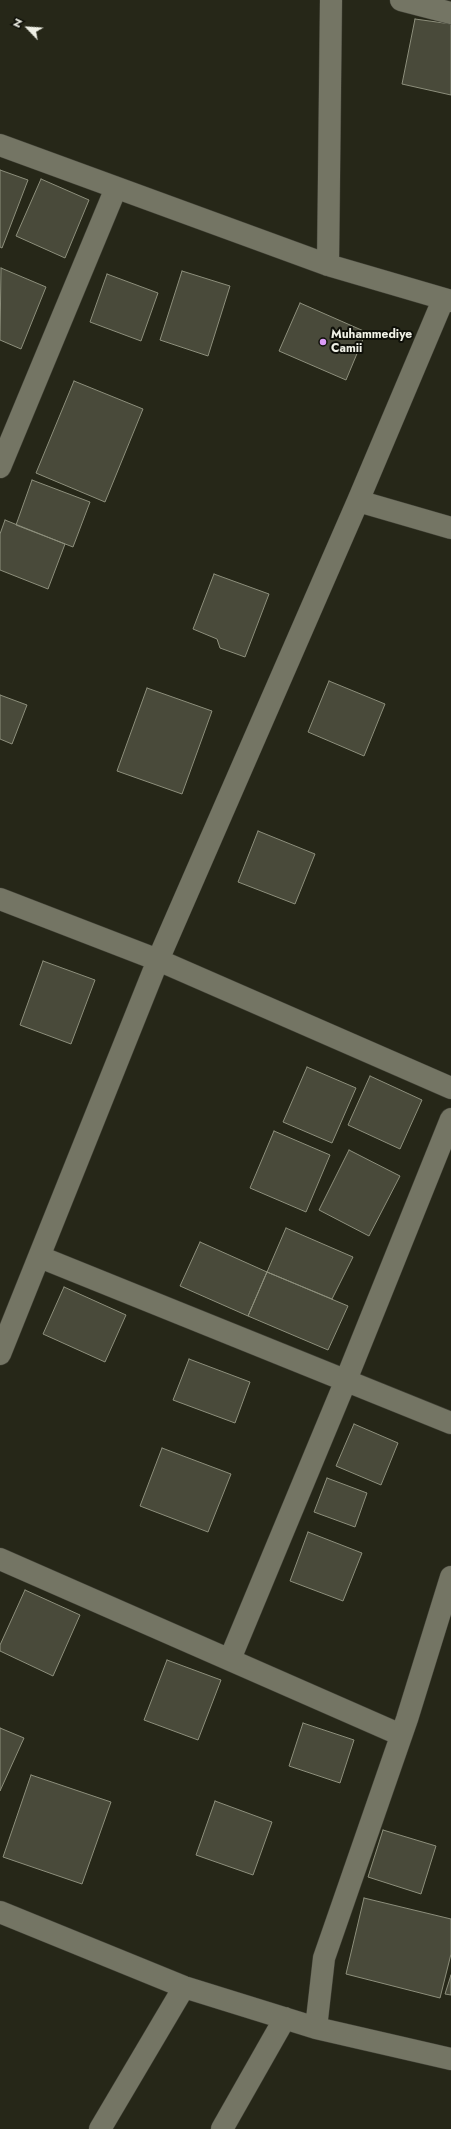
<!DOCTYPE html>
<style>
body{margin:0}
#map{position:relative;width:451px;height:2129px;overflow:hidden;background:#262718;font-family:Jost,sans-serif}
canvas{display:block}
.north{position:absolute;left:8px;top:8px;width:40px;height:40px;-webkit-text-stroke:3px #0f1009;paint-order:stroke;rotate:295deg;font-size:11px;font-weight:700;line-height:16px;text-align:center;color:#eff0e6}
.north::after{content:'';display:block;margin:auto;width:14px;height:18px;background:#eff0e6;clip-path:polygon(50% 0,100% 100%,50% 72%,0 100%)}
</style>
<div id="map">
<canvas width="451" height="2129"></canvas>
<div class="north">N</div>
</div>
<script>
const g = document.querySelector('canvas').getContext('2d');
g.lineJoin = 'round';
function fillPath(path, color) { g.fillStyle = color; g.fill(path, 'evenodd'); }
const poly = rows => new Path2D(rows.map(r => 'M' + r).join(''));
function stroke(path, color, width, dash) { g.strokeStyle = color; g.lineWidth = width; g.lineCap = dash ? 'butt' : 'round'; g.setLineDash(dash || []); g.stroke(path); }
function drawText(font, color, halo, rows, align = 'center') {
  g.font = font + ' Jost,sans-serif'; g.lineWidth = 4; g.setLineDash([]); g.textBaseline = 'middle'; g.strokeStyle = halo; g.fillStyle = color; for (const [text, x, y, turn = 0] of rows) {
    g.save(); g.translate(x, y); g.rotate((+turn || 0) * Math.PI / 180); g.textAlign = isNaN(turn) ? turn : align; if (halo) g.strokeText(text, 0, 0); g.fillText(text, 0, 0); g.restore();
  }
}
const building = poly([
 [415,19,451,24,451,95,402,84,415,19],
 [0,170,28,180,2,248,0,247,0,170],
 [41,179,89,200,65,258,16,236,41,179],
 [1,268,46,287,21,349,0,340,1,268],
 [182,271,230,286,208,356,160,340,182,271],
 [107,274,158,293,141,341,90,322,107,274],
 [300,303,366,332,346,380,279,351,300,303],
 [74,381,143,409,105,502,36,473,74,381],
 [32,480,90,502,73,547,16,525,32,480],
 [5,520,65,544,48,589,0,570,0,534,5,520],
 [214,574,269,594,245,657,220,648,217,639,193,629,214,574],
 [329,681,385,704,364,756,308,732,329,681],
 [147,688,212,711,182,794,117,771,147,688],
 [0,695,27,705,12,744,0,739,0,695],
 [258,831,315,854,295,904,238,882,258,831],
 [43,961,95,980,71,1044,20,1025,43,961],
 [307,1067,356,1088,332,1143,283,1122,307,1067],
 [370,1076,422,1100,400,1149,348,1125,370,1076],
 [274,1131,330,1155,306,1212,250,1188,274,1131],
 [349,1150,400,1176,369,1236,319,1210,349,1150],
 [286,1228,353,1257,332,1299,267,1272,286,1228],
 [200,1242,267,1272,248,1316,180,1286,200,1242],
 [267,1272,348,1306,328,1350,248,1316,267,1272],
 [64,1287,126,1315,105,1362,43,1334,64,1287],
 [189,1359,250,1382,235,1423,173,1400,189,1359],
 [354,1424,398,1443,381,1485,336,1466,354,1424],
 [162,1448,231,1474,208,1532,140,1506,162,1448],
 [327,1478,367,1493,355,1527,314,1512,327,1478],
 [308,1532,362,1553,343,1601,290,1581,308,1532],
 [25,1590,80,1615,53,1676,0,1651,0,1645,25,1590],
 [167,1660,221,1680,198,1740,144,1720,167,1660],
 [303,1723,354,1740,340,1783,289,1766,303,1723],
 [0,1728,24,1738,0,1791,0,1728],
 [31,1775,111,1802,82,1884,3,1857,31,1775],
 [215,1801,272,1822,253,1875,196,1855,215,1801],
 [383,1830,436,1846,421,1894,368,1877,383,1830],
 [364,1898,451,1919,451,1954,440,1998,346,1974,364,1898],
 [451,1975,451,1995,445,1994,451,1975]
]);
fillPath(building, '#494a3a');
stroke(building, '#8d8f7c', 1);
const minor = poly([
 [401,0,451,13],
 [0,145,328,265,451,301],
 [328,265,331,0],
 [0,467,116,188],
 [358,501,451,528],
 [0,899,158,960,451,1088],
 [40,1257,451,1423],
 [0,1354,158,960,358,501,443,300],
 [0,1559,401,1735],
 [230,1659,346,1380,451,1119],
 [0,1912,184,1987,316,2028,451,2059],
 [316,2028,324,1958,407,1719,451,1577],
 [100,2129,184,1987],
 [222,2129,285,2018]
]);
stroke(minor, '#414136', 23);
stroke(minor, '#747564', 22);
for (const [x, y, r, color] of [
 [323,342,4,"#da9af6"]
]) { const dot = new Path2D(); dot.arc(x, y, r, 0, 2 * Math.PI); g.fillStyle = color; g.fill(dot); stroke(dot, '#0f1009', 1.5); }
drawText('bold 12px', '#eff0e6', '#0f1009', [
 ["Muhammediye",331,335],
 ["Camii",331,349]
], 'left');
</script>
